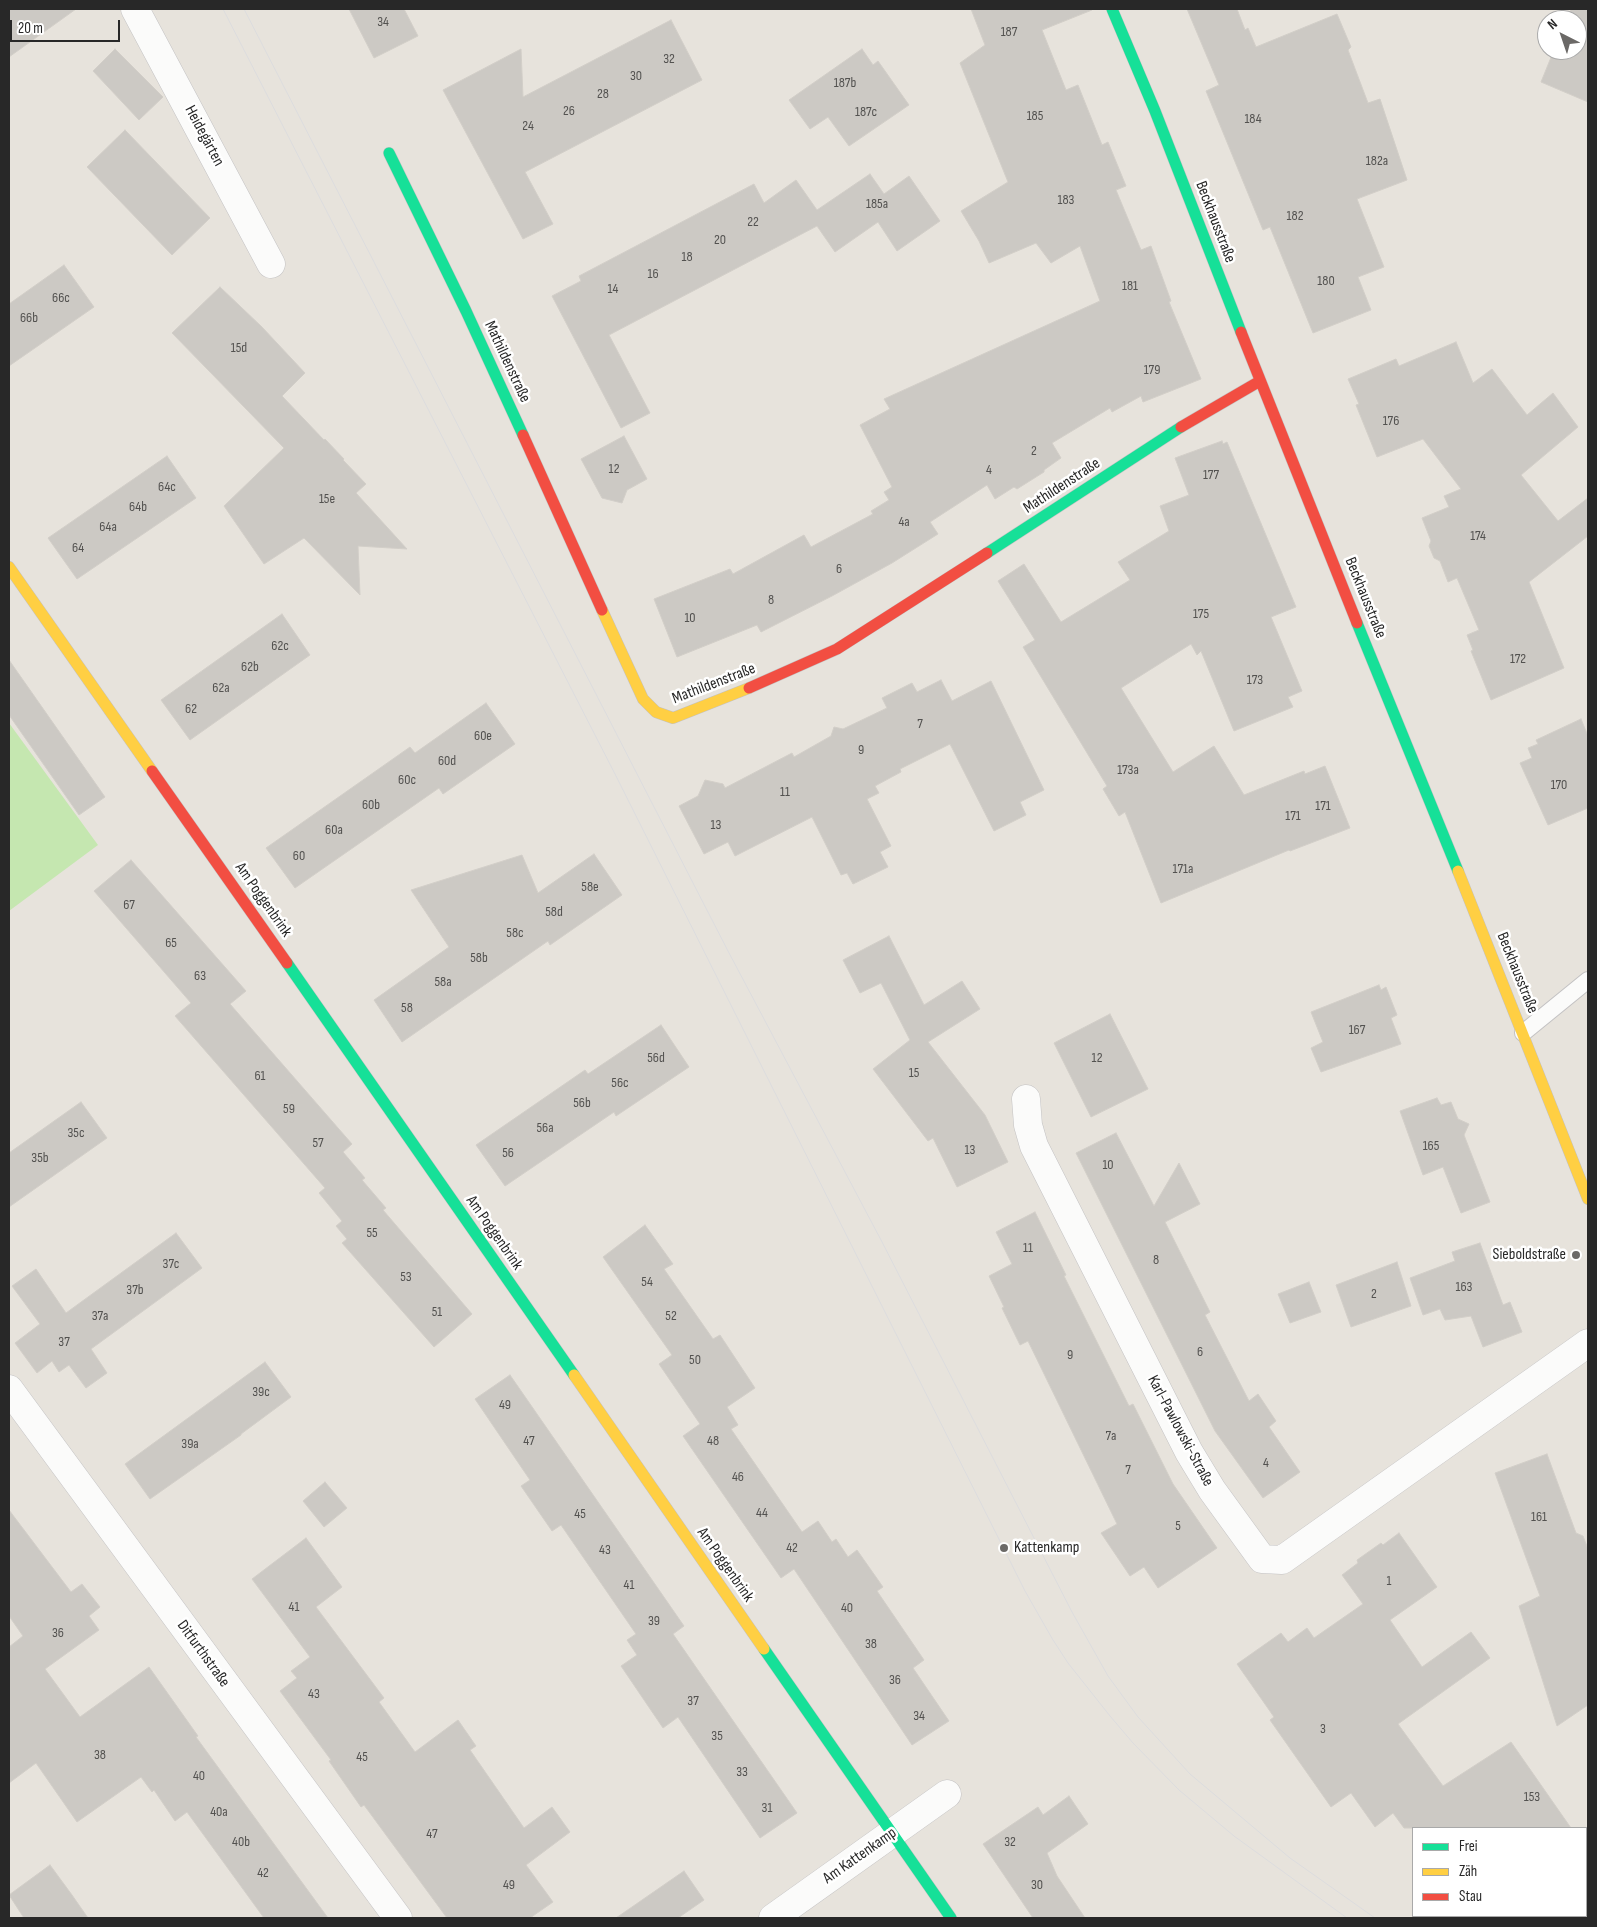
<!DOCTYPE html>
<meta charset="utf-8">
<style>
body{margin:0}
#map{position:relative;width:1597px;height:1927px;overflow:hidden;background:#e7e3dc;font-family:"Sofia Sans Condensed",sans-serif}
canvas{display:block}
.frame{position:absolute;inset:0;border:10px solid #282828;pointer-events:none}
.legend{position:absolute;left:1412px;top:1827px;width:175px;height:90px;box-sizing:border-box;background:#fff;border:1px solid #a9a9a9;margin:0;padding:6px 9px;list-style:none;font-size:15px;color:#282828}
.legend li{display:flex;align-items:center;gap:10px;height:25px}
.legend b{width:25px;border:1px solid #a9a9a9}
.north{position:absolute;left:1537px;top:10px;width:50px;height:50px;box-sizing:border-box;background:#fff;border:1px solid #a9a9a9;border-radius:50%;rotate:319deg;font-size:14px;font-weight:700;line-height:20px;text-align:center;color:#282828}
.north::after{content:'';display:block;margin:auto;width:18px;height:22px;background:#6b6967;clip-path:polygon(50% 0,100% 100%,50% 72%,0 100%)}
.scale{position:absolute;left:10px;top:20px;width:110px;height:22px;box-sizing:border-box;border:2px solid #282828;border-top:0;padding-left:6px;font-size:15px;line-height:18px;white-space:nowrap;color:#282828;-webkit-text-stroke:4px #fff;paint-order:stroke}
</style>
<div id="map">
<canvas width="1597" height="1927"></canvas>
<div class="frame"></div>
<ul class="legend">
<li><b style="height:6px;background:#16e098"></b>Frei</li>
<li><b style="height:6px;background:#ffcf43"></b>Zäh</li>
<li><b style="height:6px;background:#f24e42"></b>Stau</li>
</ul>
<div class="north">N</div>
<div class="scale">20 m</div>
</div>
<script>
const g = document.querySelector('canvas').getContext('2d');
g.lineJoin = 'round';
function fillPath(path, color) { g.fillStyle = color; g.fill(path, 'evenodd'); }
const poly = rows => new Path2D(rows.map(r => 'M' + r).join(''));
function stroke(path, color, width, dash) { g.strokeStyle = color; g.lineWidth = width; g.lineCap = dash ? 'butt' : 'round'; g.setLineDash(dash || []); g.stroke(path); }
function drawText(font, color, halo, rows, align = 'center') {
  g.font = font + ' "Sofia Sans Condensed",sans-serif'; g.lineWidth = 5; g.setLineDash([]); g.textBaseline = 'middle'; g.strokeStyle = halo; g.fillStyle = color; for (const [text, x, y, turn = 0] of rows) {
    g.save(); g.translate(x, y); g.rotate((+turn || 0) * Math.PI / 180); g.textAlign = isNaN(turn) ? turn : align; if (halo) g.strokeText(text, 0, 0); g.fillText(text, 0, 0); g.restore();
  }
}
fillPath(poly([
 [9,723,98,845,9,911]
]), '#c5e7b0');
const building = poly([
 [9,9,76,9,9,57,9,9],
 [349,9,404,9,418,36,374,58,349,9],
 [971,9,1092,9,1092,10,1042,30,1066,90,1078,85,1102,145,1108,142,1126,186,1116,190,1141,250,1151,246,1171,301,1169,302,1201,379,1143,402,1141,396,1112,412,1110,408,1052,443,1061,458,1044,470,1044,472,1017,489,1014,487,995,499,987,485,930,522,938,534,892,563,832,596,761,632,757,625,677,657,654,599,730,569,733,574,804,535,811,547,873,514,871,511,889,500,884,492,892,487,860,425,890,409,884,399,1100,301,1080,246,1051,263,1036,243,989,263,979,241,961,211,1008,182,960,63,985,45,971,9],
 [1187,9,1237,9,1245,30,1248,28,1256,47,1337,14,1351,47,1348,50,1368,103,1380,99,1407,180,1357,199,1384,267,1358,277,1371,310,1313,333,1270,227,1263,230,1206,91,1219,85,1187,9],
 [1571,9,1588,9,1588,102,1541,82,1554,50,1577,50,1577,20,1567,20,1571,9],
 [671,20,702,80,525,172,553,224,523,239,443,90,521,49,523,97,671,20],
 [115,49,163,97,139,120,93,71,115,49],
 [862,49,873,65,878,61,909,105,849,146,828,117,810,129,789,100,862,49],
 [125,130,210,218,172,255,87,167,125,130],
 [870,174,884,194,909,176,940,221,897,251,878,222,835,252,817,226,609,335,650,413,621,428,552,296,581,281,579,276,754,184,764,203,796,180,817,210,870,174],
 [64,265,94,307,9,366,9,304,64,265],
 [220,287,262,327,305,373,282,396,324,440,325,439,344,459,343,460,366,484,356,493,407,549,358,546,360,595,304,538,264,564,224,506,284,448,172,333,220,287],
 [1456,342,1473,383,1492,369,1527,415,1553,393,1578,427,1521,475,1558,521,1588,498,1588,536,1529,582,1564,668,1491,700,1471,651,1473,650,1467,635,1479,630,1457,578,1448,582,1440,561,1434,558,1429,546,1431,541,1422,518,1449,507,1444,496,1461,489,1423,439,1377,457,1356,405,1359,404,1348,379,1396,359,1399,366,1456,342],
 [624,436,647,479,627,490,622,503,602,498,581,459,624,436],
 [1222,441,1223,444,1227,442,1296,607,1271,617,1302,691,1288,697,1293,707,1234,731,1201,651,1197,655,1191,644,1121,688,1173,772,1214,746,1244,795,1304,771,1305,774,1325,766,1350,828,1290,851,1289,850,1161,903,1125,812,1119,816,1103,789,1107,786,1023,647,1035,640,998,581,1024,564,1061,622,1130,580,1118,562,1169,531,1160,506,1189,495,1175,458,1222,441],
 [167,456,196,498,77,579,48,538,167,456],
 [282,614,310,655,190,740,161,700,282,614],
 [9,660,105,797,79,815,9,715,9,660],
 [941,680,952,701,991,681,1044,790,1020,802,1026,815,994,831,950,744,900,769,901,772,875,786,879,793,867,799,891,846,880,852,888,867,853,884,847,873,841,875,812,817,735,856,728,842,704,854,679,806,698,796,705,780,723,784,725,788,792,753,794,757,831,736,834,727,843,729,887,708,882,698,912,683,917,692,941,680],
 [486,703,515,744,443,794,439,788,295,888,266,848,410,747,415,753,486,703],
 [1581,719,1588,736,1588,808,1548,825,1520,763,1532,758,1528,748,1538,744,1536,740,1581,719],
 [594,854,622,895,550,945,548,941,402,1042,374,1000,449,947,411,890,522,855,538,893,594,854],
 [131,860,246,991,230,1004,352,1144,343,1152,365,1178,362,1180,386,1208,383,1210,472,1314,434,1347,342,1243,347,1239,336,1226,342,1221,319,1193,325,1188,175,1016,191,1003,94,891,131,860],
 [889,936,924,1005,962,981,980,1009,928,1042,985,1115,1008,1162,957,1187,933,1138,928,1141,873,1069,910,1040,881,983,860,993,843,960,889,936],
 [1379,985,1381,990,1386,987,1397,1015,1391,1018,1401,1044,1321,1072,1311,1048,1323,1042,1311,1012,1379,985],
 [1110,1014,1148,1089,1091,1117,1054,1043,1110,1014],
 [661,1025,689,1067,616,1116,614,1112,505,1186,476,1145,585,1070,588,1074,661,1025],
 [1437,1098,1441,1105,1451,1102,1458,1119,1469,1124,1464,1135,1490,1202,1461,1213,1443,1167,1423,1175,1400,1111,1437,1098],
 [81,1102,107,1138,9,1207,9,1153,81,1102],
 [1116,1133,1154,1206,1179,1163,1200,1204,1165,1222,1210,1312,1205,1315,1249,1401,1258,1394,1276,1421,1269,1427,1300,1472,1263,1498,1215,1431,1076,1153,1116,1133],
 [1035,1212,1066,1275,1064,1276,1129,1406,1133,1404,1173,1484,1217,1548,1158,1588,1144,1567,1130,1576,1101,1533,1117,1524,1028,1341,1020,1345,1002,1308,1004,1307,989,1276,1012,1264,996,1232,1035,1212],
 [645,1225,673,1264,664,1269,713,1339,720,1335,755,1388,727,1407,738,1425,731,1429,802,1532,818,1521,832,1542,836,1539,848,1557,857,1550,883,1587,877,1591,924,1660,913,1668,949,1721,912,1745,794,1569,781,1578,683,1436,700,1424,659,1364,672,1355,603,1257,645,1225],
 [176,1233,202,1268,91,1349,107,1373,86,1388,69,1365,59,1372,52,1361,37,1373,15,1343,40,1324,12,1286,36,1269,66,1313,176,1233],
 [1480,1243,1503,1305,1510,1302,1522,1332,1483,1347,1471,1316,1445,1320,1440,1309,1423,1315,1410,1278,1455,1261,1452,1252,1480,1243],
 [1397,1262,1411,1306,1351,1327,1336,1285,1397,1262],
 [1309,1282,1321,1312,1290,1323,1278,1294,1309,1282],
 [265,1362,291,1397,241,1434,241,1435,150,1499,125,1464,265,1362],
 [510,1375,684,1626,673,1634,797,1813,760,1838,678,1717,663,1728,621,1666,637,1655,627,1640,636,1634,561,1525,552,1531,521,1486,530,1480,475,1399,510,1375],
 [1547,1454,1576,1533,1583,1536,1588,1549,1588,1705,1557,1726,1519,1606,1540,1596,1495,1473,1547,1454],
 [325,1482,347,1508,324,1527,303,1501,325,1482],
 [9,1510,71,1592,82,1584,100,1607,89,1616,99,1630,45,1669,80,1717,149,1667,198,1736,196,1737,328,1918,264,1918,187,1812,175,1821,154,1790,152,1792,141,1777,77,1822,36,1763,9,1783,9,1647,23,1636,9,1616,9,1510],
 [1399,1533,1437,1587,1390,1620,1422,1667,1471,1632,1490,1658,1398,1724,1443,1786,1511,1742,1571,1828,1404,1828,1393,1813,1375,1827,1351,1793,1331,1807,1270,1720,1274,1717,1237,1664,1281,1633,1288,1642,1307,1628,1314,1638,1363,1604,1342,1575,1358,1563,1357,1560,1381,1543,1383,1545,1399,1533],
 [306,1538,342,1587,316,1607,384,1698,379,1702,415,1752,458,1720,476,1746,470,1750,524,1828,552,1807,570,1832,526,1865,553,1902,530,1918,447,1918,364,1805,361,1807,329,1761,331,1760,280,1691,297,1678,291,1671,310,1657,252,1579,306,1538],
 [1069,1796,1088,1824,1047,1853,1057,1876,1085,1918,1033,1918,983,1844,1038,1807,1043,1815,1069,1796],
 [50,1865,72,1895,88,1918,24,1918,9,1895,50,1865],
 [684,1871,704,1900,678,1918,616,1918,684,1871]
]);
fillPath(building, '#ccc9c4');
stroke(building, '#d2cec8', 1);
const lane = poly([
 [1523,1033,1588,980]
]);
const street = poly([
 [135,9,271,264],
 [1026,1099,1028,1125,1034,1146,1189,1452,1212,1490,1262,1559,1282,1560,1588,1343],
 [9,1389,398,1918],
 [773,1918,947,1794]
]);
const fast = poly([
 [1112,9,1155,111,1241,332],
 [389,153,466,311,523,435],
 [987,553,1181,427],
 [1357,623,1458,871],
 [287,963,574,1375],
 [764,1649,951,1918]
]);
const slow = poly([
 [9,567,152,771],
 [602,610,643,699,656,712,673,718,749,688],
 [1458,871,1588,1199],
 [574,1375,764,1649]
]);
const jam = poly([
 [1241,332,1357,623],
 [1181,427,1260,381],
 [523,435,602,610],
 [749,688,837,649,987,553],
 [152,771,287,963]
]);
stroke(lane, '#c3c2c3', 18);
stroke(street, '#c3c2c3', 29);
stroke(fast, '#c3c2c3', 12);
stroke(slow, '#c3c2c3', 12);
stroke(jam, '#c3c2c3', 12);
stroke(lane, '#fbfbfa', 16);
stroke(street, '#fbfbfa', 28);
stroke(fast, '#16e098', 11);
stroke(slow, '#ffcf43', 11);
stroke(jam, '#f24e42', 11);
stroke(poly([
 [223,9,615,774,1025,1591,1053,1640,1068,1663,1110,1716,1133,1743,1179,1790,1234,1836,1347,1918],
 [244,9,728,951,881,1240,1072,1612,1108,1676,1138,1717,1190,1774,1290,1858,1375,1918]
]), '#dcdcde', 1);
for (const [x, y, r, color] of [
 [1576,1255,5,"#6b6967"],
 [1004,1548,5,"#6b6967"]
]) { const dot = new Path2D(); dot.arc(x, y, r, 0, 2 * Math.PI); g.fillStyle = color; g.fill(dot); stroke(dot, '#fff', 2); }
drawText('14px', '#535250', null, [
 ["34",383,22],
 ["187",1009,32],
 ["32",669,59],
 ["30",636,76],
 ["187b",845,83],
 ["28",603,94],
 ["26",569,111],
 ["187c",866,112],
 ["185",1035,116],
 ["184",1253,119],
 ["24",528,126],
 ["182a",1377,161],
 ["183",1066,200],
 ["185a",877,204],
 ["182",1295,216],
 ["22",753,222],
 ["20",720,240],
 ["18",687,257],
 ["16",653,274],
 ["180",1326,281],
 ["181",1130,286],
 ["14",613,289],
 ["66c",61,298],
 ["66b",29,318],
 ["15d",239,348],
 ["179",1152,370],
 ["176",1391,421],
 ["2",1034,451],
 ["12",614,469],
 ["4",989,470],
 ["177",1211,475],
 ["64c",167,487],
 ["15e",327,499],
 ["64b",138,507],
 ["4a",904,522],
 ["64a",108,527],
 ["174",1478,536],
 ["64",78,548],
 ["6",839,569],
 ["8",771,600],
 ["175",1201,614],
 ["10",690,618],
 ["62c",280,646],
 ["172",1518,659],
 ["62b",250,667],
 ["173",1255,680],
 ["62a",221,688],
 ["62",191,709],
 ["7",920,724],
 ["60e",483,736],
 ["9",861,750],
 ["60d",447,761],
 ["173a",1128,770],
 ["60c",407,780],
 ["170",1559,785],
 ["11",785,792],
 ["60b",371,805],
 ["171",1323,806],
 ["171",1293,816],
 ["13",716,825],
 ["60a",334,830],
 ["60",299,856],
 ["171a",1183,869],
 ["58e",590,887],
 ["67",129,905],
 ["58d",554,912],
 ["58c",515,933],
 ["65",171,943],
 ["58b",479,958],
 ["63",200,976],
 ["58a",443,982],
 ["58",407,1008],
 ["167",1357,1030],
 ["56d",656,1058],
 ["12",1097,1058],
 ["15",914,1073],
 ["61",260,1076],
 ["56c",620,1083],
 ["56b",582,1103],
 ["59",289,1109],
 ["56a",545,1128],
 ["35c",76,1133],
 ["57",318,1143],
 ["165",1431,1146],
 ["13",970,1150],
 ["56",508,1153],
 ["35b",40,1158],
 ["10",1108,1165],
 ["55",372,1233],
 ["11",1028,1248],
 ["8",1156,1260],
 ["37c",171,1264],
 ["53",406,1277],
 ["54",647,1282],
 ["163",1464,1287],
 ["37b",135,1290],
 ["2",1374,1294],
 ["51",437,1312],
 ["37a",100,1316],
 ["52",671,1316],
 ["37",64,1342],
 ["6",1200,1352],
 ["9",1070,1355],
 ["50",695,1360],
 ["39c",261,1392],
 ["49",505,1405],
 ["7a",1111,1436],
 ["47",529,1441],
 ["48",713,1441],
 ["39a",190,1444],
 ["4",1266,1463],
 ["7",1128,1470],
 ["46",738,1477],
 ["44",762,1513],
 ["45",580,1514],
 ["161",1539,1517],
 ["5",1178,1526],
 ["42",792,1548],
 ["43",605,1550],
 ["1",1389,1581],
 ["41",629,1585],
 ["41",294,1607],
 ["40",847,1608],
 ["39",654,1621],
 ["36",58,1633],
 ["38",871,1644],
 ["36",895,1680],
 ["43",314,1694],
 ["37",693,1701],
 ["34",919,1716],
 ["3",1323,1729],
 ["35",717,1736],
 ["38",100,1755],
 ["45",362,1757],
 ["33",742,1772],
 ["40",199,1776],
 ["153",1532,1797],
 ["31",767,1808],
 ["40a",219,1812],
 ["47",432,1834],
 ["40b",241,1842],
 ["32",1010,1842],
 ["42",263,1873],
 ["49",509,1885],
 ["30",1037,1885]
]);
drawText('16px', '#282828', '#fff', [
 ["Heidegärten",204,136,62],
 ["Beckhausstraße",1215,222,69],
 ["Mathildenstraße",507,362,65],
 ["Mathildenstraße",1062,486,-33],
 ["Beckhausstraße",1365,598,68],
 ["Mathildenstraße",714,684,-21],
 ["Am Poggenbrink",263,900,55],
 ["Beckhausstraße",1517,973,68],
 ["Am Poggenbrink",494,1233,55],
 ["Karl-Pawlowski-Straße",1180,1431,62],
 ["Am Poggenbrink",725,1565,55],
 ["Ditfurthstraße",203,1654,54],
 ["Am Kattenkamp",860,1856,-35]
]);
drawText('16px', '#282828', '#fff', [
 ["Sieboldstraße",1566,1255],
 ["Kattenkamp",1014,1548,"left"]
], 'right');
</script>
